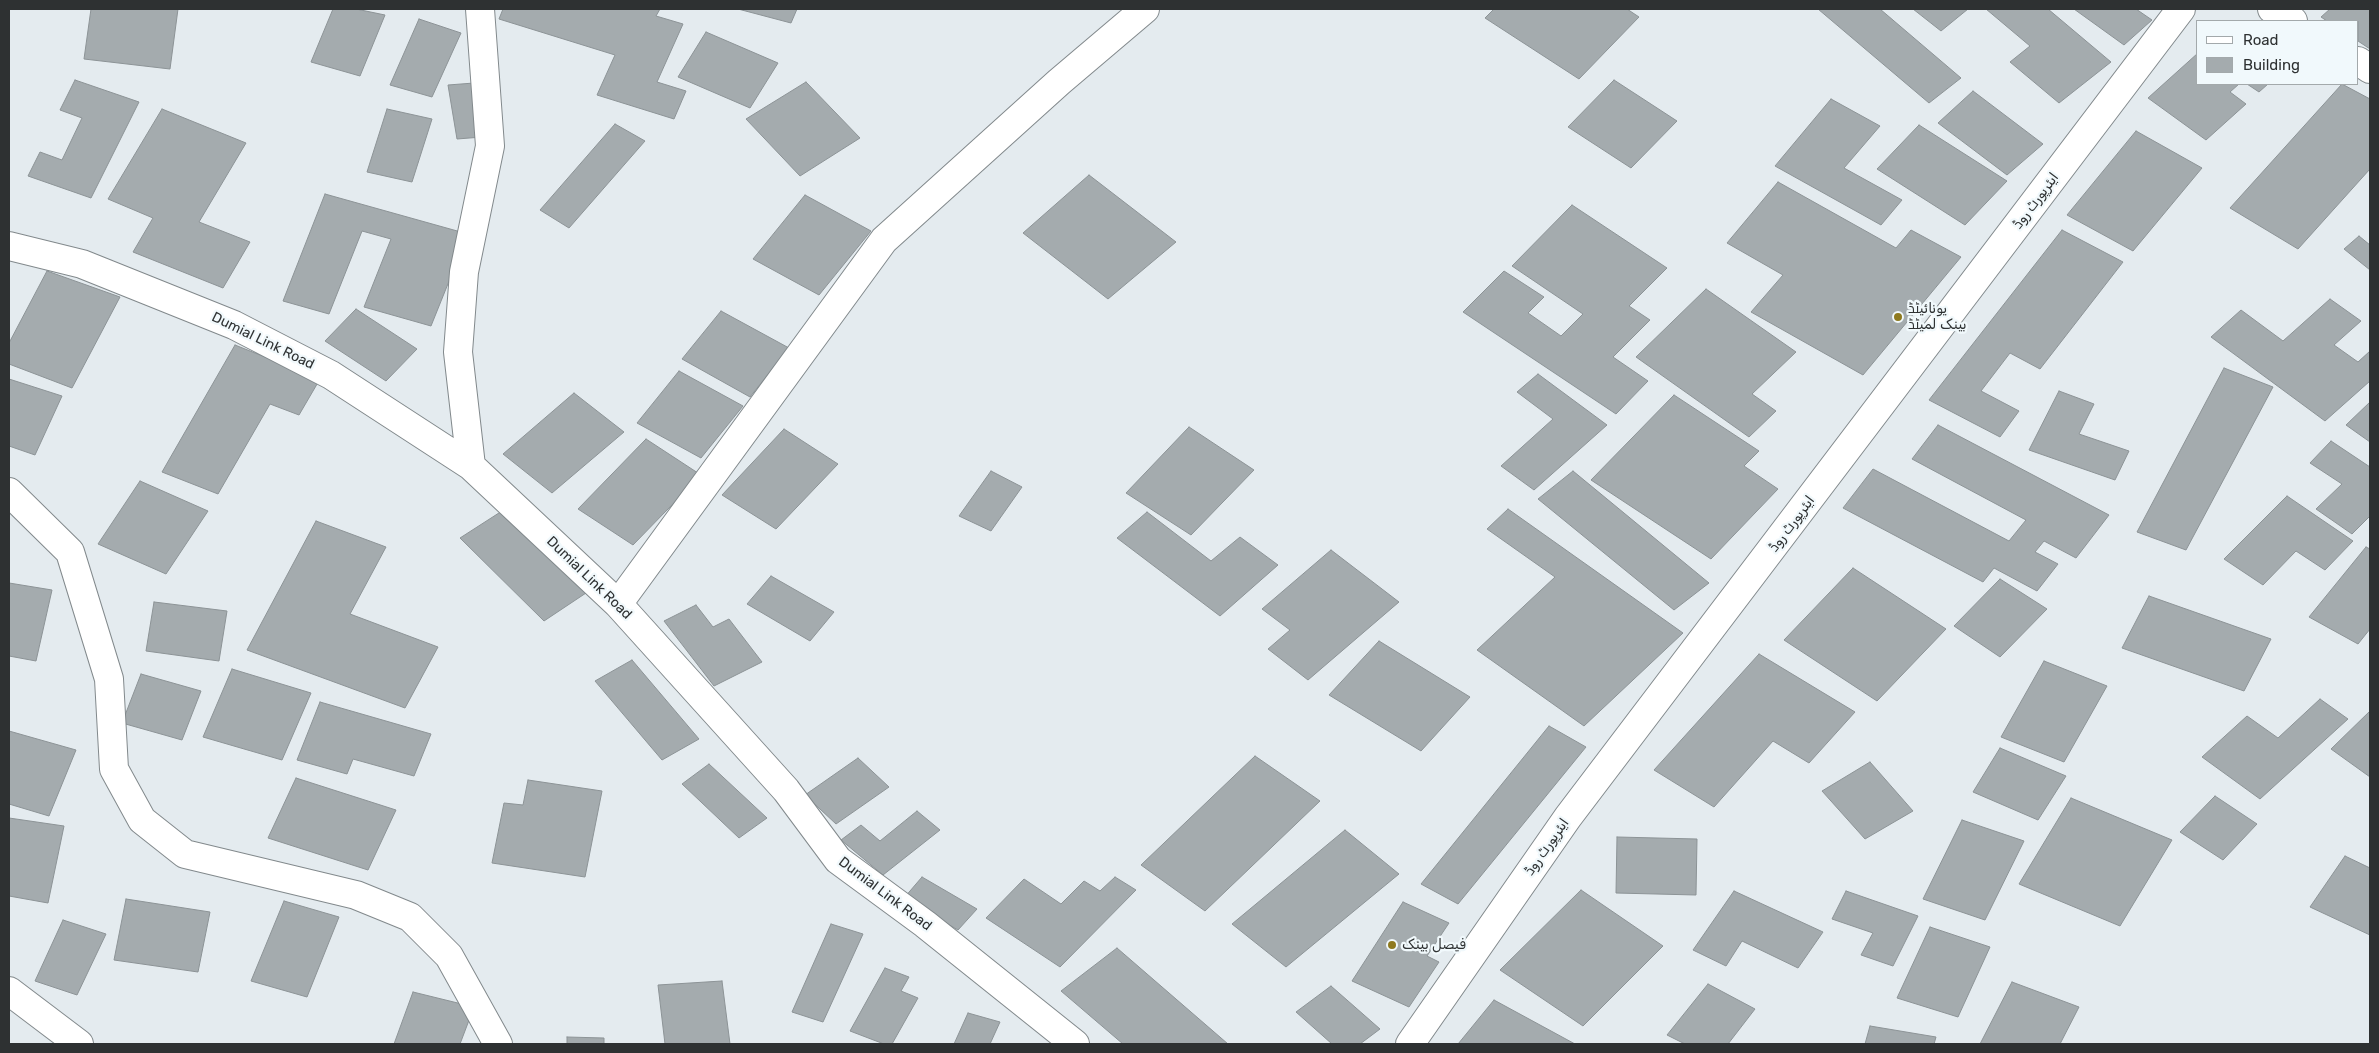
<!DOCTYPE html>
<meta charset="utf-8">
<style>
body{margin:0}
#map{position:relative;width:2379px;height:1053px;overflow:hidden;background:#e4ebef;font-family:Rubik,sans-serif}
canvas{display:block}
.frame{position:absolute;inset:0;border:10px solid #2e3132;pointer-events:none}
.legend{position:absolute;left:2196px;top:20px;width:162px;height:65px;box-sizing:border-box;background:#f1f9fc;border:1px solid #a3a9ab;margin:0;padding:6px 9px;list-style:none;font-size:15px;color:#2e3132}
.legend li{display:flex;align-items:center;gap:10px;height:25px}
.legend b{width:25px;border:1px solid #a3a9ab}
</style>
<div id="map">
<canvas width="2379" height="1053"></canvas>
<div class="frame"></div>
<ul class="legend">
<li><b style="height:6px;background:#fff"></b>Road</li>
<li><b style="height:14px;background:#a4abae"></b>Building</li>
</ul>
</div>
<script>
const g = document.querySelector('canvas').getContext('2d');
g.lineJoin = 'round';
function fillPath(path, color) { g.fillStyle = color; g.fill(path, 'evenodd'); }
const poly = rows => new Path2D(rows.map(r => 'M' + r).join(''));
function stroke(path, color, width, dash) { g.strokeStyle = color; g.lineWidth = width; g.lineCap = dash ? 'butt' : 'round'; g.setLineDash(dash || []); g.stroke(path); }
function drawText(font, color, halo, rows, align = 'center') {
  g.font = font + ' Rubik,Cairo,sans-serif'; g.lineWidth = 4.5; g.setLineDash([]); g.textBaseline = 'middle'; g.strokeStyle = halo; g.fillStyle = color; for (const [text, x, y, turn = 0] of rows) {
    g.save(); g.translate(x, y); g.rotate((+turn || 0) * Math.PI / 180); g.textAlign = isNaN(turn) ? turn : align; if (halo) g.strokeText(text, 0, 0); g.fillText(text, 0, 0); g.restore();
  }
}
const building = poly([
 [91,9,178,9,170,69,84,59,91,9],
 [333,9,356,9,385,15,360,76,311,62,333,9],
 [503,9,660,9,656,16,683,24,657,82,686,91,674,119,597,95,615,55,499,19,503,9],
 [738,9,797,9,791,23,738,9],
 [1494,9,1627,9,1639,17,1579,79,1485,18,1494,9],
 [1818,9,1880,9,1961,78,1929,103,1818,9],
 [1913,9,1968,9,1941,31,1913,9],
 [1986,9,2048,9,2111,62,2059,103,2010,62,2030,46,1986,9],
 [2074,9,2136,9,2152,20,2124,45,2074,9],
 [2330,9,2370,9,2370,49,2358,41,2358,21,2327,21,2321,17,2330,9],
 [419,19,461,33,432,97,390,85,419,19],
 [706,32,778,63,750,108,678,77,706,32],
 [2198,53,2198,84,2239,84,2230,92,2246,104,2206,140,2148,98,2198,53],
 [75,80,139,102,91,198,28,176,40,152,62,160,82,118,60,110,75,80],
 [1614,80,1677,121,1631,168,1568,127,1614,80],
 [806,82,860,138,800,176,746,119,806,82],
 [474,83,482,137,457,139,448,85,474,83],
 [2247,84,2268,84,2259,92,2247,84],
 [2342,84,2370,99,2370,169,2298,249,2230,208,2342,84],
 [1973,91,2043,144,2007,175,1938,123,1973,91],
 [1831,99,1880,126,1844,168,1902,200,1881,225,1775,166,1831,99],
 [162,109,246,143,199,222,250,242,223,288,133,252,153,218,108,199,162,109],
 [387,109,432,119,412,182,367,172,387,109],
 [615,124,645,141,569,228,540,210,615,124],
 [1919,125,2007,181,1965,225,1877,169,1919,125],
 [2136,131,2202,168,2133,251,2067,215,2136,131],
 [1089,175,1176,242,1108,299,1023,233,1089,175],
 [1778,182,1896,248,1911,230,1961,257,1863,375,1751,312,1783,275,1727,243,1778,182],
 [325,194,468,234,431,326,364,307,391,239,362,231,329,314,283,301,325,194],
 [805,195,871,231,819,295,753,259,805,195],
 [1572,205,1667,268,1629,306,1650,320,1613,357,1648,381,1616,414,1463,312,1504,271,1544,297,1528,313,1561,336,1583,314,1512,266,1572,205],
 [2062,230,2123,262,2040,369,2010,353,1981,391,2019,411,2000,437,1929,400,2062,230],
 [2359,236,2370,245,2370,270,2344,249,2359,236],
 [47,271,120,297,72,388,9,364,9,343,47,271],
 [1706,289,1796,352,1752,394,1776,411,1749,437,1636,357,1706,289],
 [2330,299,2361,321,2334,345,2358,362,2370,351,2370,381,2325,421,2211,337,2241,310,2283,341,2330,299],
 [356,309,417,349,386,381,325,341,356,309],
 [721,311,789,348,750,397,682,359,721,311],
 [235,345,320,379,299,415,270,404,218,494,162,472,235,345],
 [2224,368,2273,387,2186,550,2137,532,2224,368],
 [679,371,743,406,701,458,637,423,679,371],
 [1538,374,1607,425,1534,490,1501,466,1553,419,1517,392,1538,374],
 [9,379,62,396,35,455,9,446,9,379],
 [2059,391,2094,404,2079,434,2129,451,2115,480,2029,450,2059,391],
 [574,393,624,432,552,493,503,454,574,393],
 [1674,395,1759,451,1744,466,1778,489,1711,559,1591,480,1674,395],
 [2370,402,2370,442,2346,425,2370,402],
 [1938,425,2109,515,2076,558,2044,541,2035,552,2058,564,2037,591,1994,568,1983,582,1843,508,1873,469,2009,541,2026,520,1912,459,1938,425],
 [1189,427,1254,470,1191,535,1126,493,1189,427],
 [784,429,838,464,776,529,722,495,784,429],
 [646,439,701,475,633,545,578,509,646,439],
 [2331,441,2370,467,2370,516,2352,534,2316,509,2342,484,2310,463,2331,441],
 [991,471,1022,487,991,531,959,516,991,471],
 [1573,471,1709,583,1674,610,1538,499,1573,471],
 [140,481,208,511,166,574,98,544,140,481],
 [2287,496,2353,541,2325,570,2296,551,2263,585,2224,559,2287,496],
 [1508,509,1683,633,1584,726,1477,650,1555,577,1487,529,1508,509],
 [502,511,586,593,544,621,460,538,502,511],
 [1147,512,1211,561,1240,537,1278,565,1220,616,1117,538,1147,512],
 [316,521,386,547,350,614,438,647,405,708,247,650,316,521],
 [2366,547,2370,549,2370,629,2358,644,2309,617,2366,547],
 [1331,550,1399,602,1308,680,1268,649,1290,630,1262,609,1331,550],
 [1853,568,1946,629,1877,701,1784,640,1853,568],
 [771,576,834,612,810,641,747,604,771,576],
 [2000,579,2047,609,2000,657,1954,626,2000,579],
 [9,583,52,590,36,661,9,656,9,583],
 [2149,596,2271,639,2244,691,2122,648,2149,596],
 [154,602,227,611,219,661,146,651,154,602],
 [696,605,713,627,729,619,762,662,714,686,664,621,696,605],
 [1379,641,1470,697,1421,751,1329,695,1379,641],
 [1759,654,1855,712,1809,763,1773,741,1714,807,1654,770,1759,654],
 [632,660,699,739,662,760,595,681,632,660],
 [2044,661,2107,686,2064,762,2001,737,2044,661],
 [232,669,311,693,282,760,203,737,232,669],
 [141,674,201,691,182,740,122,723,141,674],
 [2320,699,2348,719,2260,799,2202,757,2247,716,2278,738,2320,699],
 [320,702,431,734,414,776,353,759,347,774,297,760,320,702],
 [2370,711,2370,777,2331,749,2370,711],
 [1549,726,1586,747,1458,904,1421,884,1549,726],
 [9,731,76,750,49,816,9,804,9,731],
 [2000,748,2066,776,2038,820,1973,792,2000,748],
 [1255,756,1320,801,1205,911,1141,865,1255,756],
 [858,758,889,787,836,824,805,795,858,758],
 [1870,762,1913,811,1865,839,1822,791,1870,762],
 [709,764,767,818,739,838,682,784,709,764],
 [296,778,396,810,368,870,268,838,296,778],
 [528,780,602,791,585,877,492,863,504,803,523,805,528,780],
 [2215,796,2257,824,2223,860,2180,832,2215,796],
 [2071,798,2172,840,2120,926,2019,884,2071,798],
 [917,811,940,830,883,875,841,840,861,825,880,841,917,811],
 [9,818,64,826,48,903,9,896,9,818],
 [1962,820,2024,841,1985,920,1923,899,1962,820],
 [1345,830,1399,874,1286,967,1232,924,1345,830],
 [1617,837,1697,839,1696,895,1616,893,1617,837],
 [2345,856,2370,868,2370,935,2310,907,2345,856],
 [922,877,977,909,958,930,904,898,922,877],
 [1115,877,1136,890,1060,967,986,918,1024,879,1061,904,1084,881,1100,891,1115,877],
 [1581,890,1663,946,1583,1026,1500,970,1581,890],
 [1734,891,1823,932,1798,968,1742,941,1726,966,1693,950,1734,891],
 [1846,891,1918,916,1893,966,1861,955,1873,933,1832,919,1846,891],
 [126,899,210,912,198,972,114,960,126,899],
 [284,901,339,917,307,997,251,981,284,901],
 [1403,902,1449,923,1427,956,1439,962,1409,1007,1352,981,1403,902],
 [63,920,106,934,77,995,35,981,63,920],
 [831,924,863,934,823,1022,792,1012,831,924],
 [1930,927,1990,947,1958,1017,1897,998,1930,927],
 [1117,948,1228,1044,1123,1044,1061,991,1117,948],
 [885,968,909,977,901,991,918,998,892,1044,884,1044,850,1031,885,968],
 [722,981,730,1044,665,1044,658,985,722,981],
 [2012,982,2079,1007,2060,1044,1980,1044,2012,982],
 [1708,984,1755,1009,1728,1044,1685,1044,1667,1035,1708,984],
 [1331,986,1380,1029,1360,1044,1332,1044,1296,1012,1331,986],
 [413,992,474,1007,460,1044,394,1044,413,992],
 [1494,1000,1575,1044,1458,1044,1494,1000],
 [968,1013,1000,1022,990,1044,954,1044,968,1013],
 [1870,1026,1936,1037,1934,1044,1865,1044,1870,1026],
 [567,1037,604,1038,604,1044,567,1044,567,1037]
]);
fillPath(building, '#a4abae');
stroke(building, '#8c9396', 1);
const minor = poly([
 [2272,9,2293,21],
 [2358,61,2370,69],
 [9,246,82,264,234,325,331,375,471,466,618,604,786,790,838,860,925,924,1075,1044],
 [471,466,458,352,464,272,490,146,480,9],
 [9,492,70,552,109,679,114,769,142,820,185,854,356,895,410,917,449,956,498,1044],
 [618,604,884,240,1059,82,1145,9],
 [9,991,79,1044]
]);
const highway = poly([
 [1410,1044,1568,817,2181,9]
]);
stroke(minor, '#82898c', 30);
stroke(highway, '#82898c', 30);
stroke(minor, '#fff', 28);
stroke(highway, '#fff', 28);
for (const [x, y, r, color] of [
 [1898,317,5,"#8e791f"],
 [1392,945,5,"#8e791f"]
]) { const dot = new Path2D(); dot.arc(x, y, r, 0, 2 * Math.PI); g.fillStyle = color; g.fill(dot); stroke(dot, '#f1f9fc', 2); }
drawText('14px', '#2e3132', '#f1f9fc', [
 ["ایئرپورٹ روڈ",2036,201,-53],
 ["Dumial Link Road",263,341,26],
 ["ایئرپورٹ روڈ",1792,524,-53],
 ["Dumial Link Road",589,578,44],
 ["ایئرپورٹ روڈ",1547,847,-55],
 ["Dumial Link Road",885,894,37]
]);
drawText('14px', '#2e3132', '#f1f9fc', [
 ["یونائیٹڈ",1908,309],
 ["بینک لمیٹڈ",1908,325],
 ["فیصل بینک",1402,945]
], 'left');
</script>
